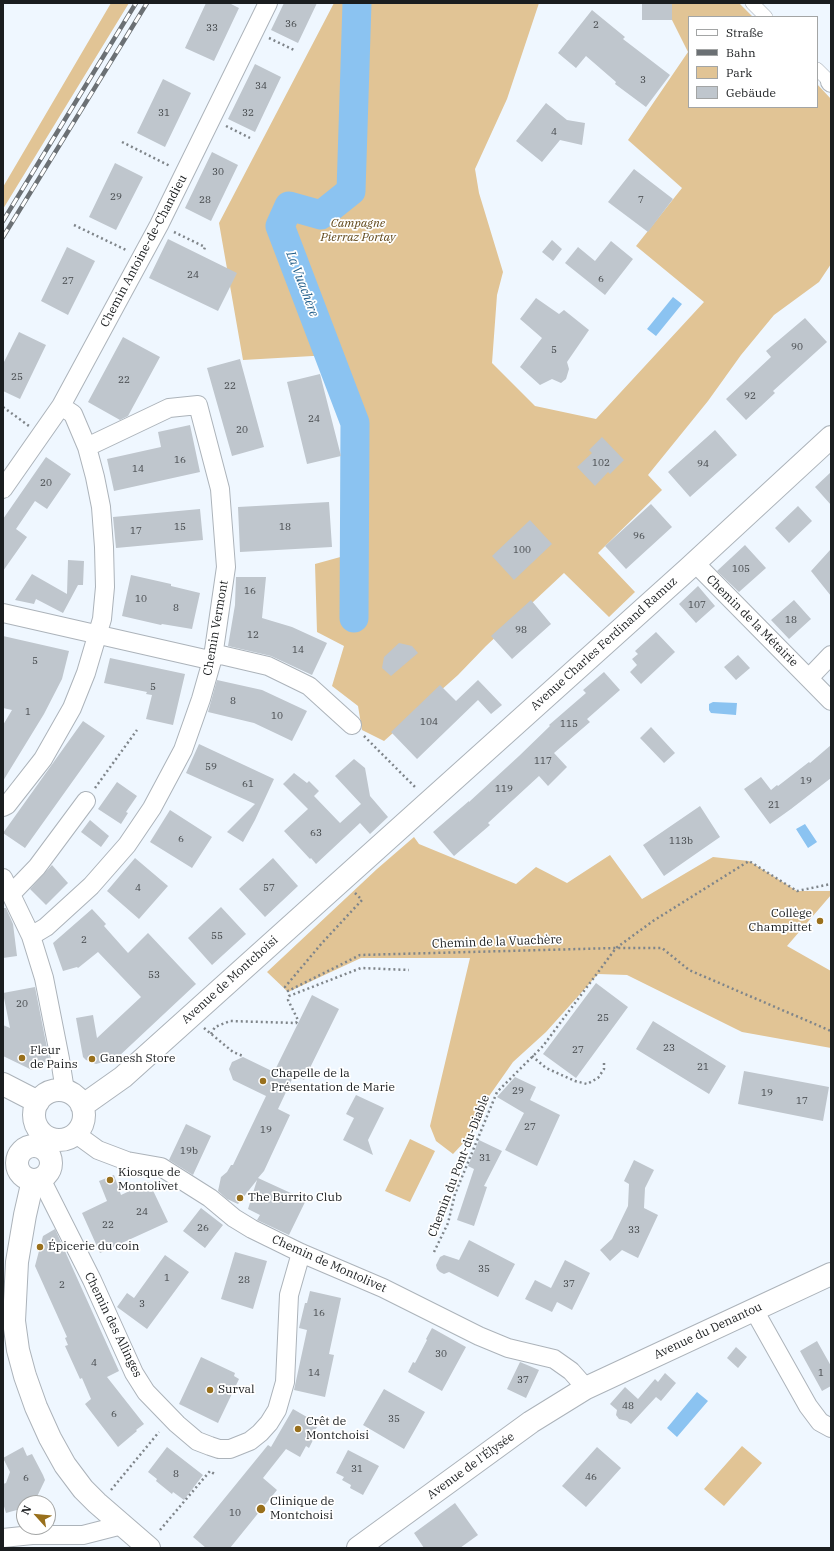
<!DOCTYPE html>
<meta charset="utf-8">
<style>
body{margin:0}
#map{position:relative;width:834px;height:1551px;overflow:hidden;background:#eff7ff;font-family:"IBM Plex Serif",serif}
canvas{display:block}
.frame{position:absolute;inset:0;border:4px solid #1a1d1f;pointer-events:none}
.legend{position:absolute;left:688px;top:16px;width:130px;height:92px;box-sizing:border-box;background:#fff;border:1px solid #a3a5a5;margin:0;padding:5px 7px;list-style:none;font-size:12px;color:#1a1d1f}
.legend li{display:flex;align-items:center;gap:8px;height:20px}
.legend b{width:20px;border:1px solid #a3a5a5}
.north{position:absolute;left:16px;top:1495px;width:40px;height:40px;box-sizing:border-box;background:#fff;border:1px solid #a3a5a5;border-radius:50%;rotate:297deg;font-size:11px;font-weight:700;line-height:16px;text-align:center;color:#1a1d1f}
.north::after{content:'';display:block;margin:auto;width:14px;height:18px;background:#99701c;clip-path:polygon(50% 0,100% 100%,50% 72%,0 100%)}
</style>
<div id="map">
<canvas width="834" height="1551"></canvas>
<div class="frame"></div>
<ul class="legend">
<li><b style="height:5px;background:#fff"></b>Straße</li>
<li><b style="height:5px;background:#6b7074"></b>Bahn</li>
<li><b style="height:11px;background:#e1c495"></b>Park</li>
<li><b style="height:11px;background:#bfc6cd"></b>Gebäude</li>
</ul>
<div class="north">N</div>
</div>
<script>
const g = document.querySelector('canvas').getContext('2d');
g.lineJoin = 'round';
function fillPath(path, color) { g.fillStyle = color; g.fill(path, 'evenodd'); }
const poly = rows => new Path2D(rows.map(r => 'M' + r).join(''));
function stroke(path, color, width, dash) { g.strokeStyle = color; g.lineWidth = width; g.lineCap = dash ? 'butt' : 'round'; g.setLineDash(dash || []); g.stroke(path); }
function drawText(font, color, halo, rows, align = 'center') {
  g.font = font + ' "IBM Plex Serif",serif'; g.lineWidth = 3.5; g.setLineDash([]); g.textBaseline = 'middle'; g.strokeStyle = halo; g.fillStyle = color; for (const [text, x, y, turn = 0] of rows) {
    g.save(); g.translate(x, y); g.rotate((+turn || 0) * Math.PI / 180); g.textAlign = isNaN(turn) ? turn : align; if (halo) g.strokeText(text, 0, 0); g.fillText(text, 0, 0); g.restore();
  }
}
fillPath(poly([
 [111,3,129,3,3,209,3,187],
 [334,3,539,3,507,99,475,169,479,193,503,272,497,295,492,363,535,406,596,419,704,302,636,246,682,188,628,140,688,52,672,20,672,3,739,3,753,17,689,17,689,107,817,107,817,84,831,99,831,264,819,282,774,315,741,355,708,401,648,475,662,490,598,553,635,592,609,617,564,573,486,646,458,675,384,741,362,730,358,706,332,686,344,646,317,632,315,564,344,556,356,528,358,424,330,355,243,360,219,223],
 [414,837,419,844,516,884,536,867,567,883,610,855,642,899,713,857,749,861,797,891,831,891,831,895,787,946,831,971,831,1048,742,1032,627,975,598,974,546,1032,513,1062,487,1099,469,1137,453,1154,436,1141,430,1126,470,958,361,958,288,992,267,972,377,869],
 [410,1139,435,1151,410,1202,385,1191],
 [742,1446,762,1463,724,1506,704,1489]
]), '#e1c495');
fillPath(poly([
 [673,297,682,304,656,336,647,329],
 [713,702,737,703,736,715,711,713,709,710,709,704],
 [805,824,817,842,808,848,796,829],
 [697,1392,708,1401,677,1437,667,1428]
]), '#8bc3f1');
stroke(poly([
 [354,618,355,423,280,226,289,206,321,215,351,191,357,3]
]), '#8bc3f1', 29);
fillPath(poly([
 [206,3,229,3,239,8,214,61,185,48],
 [284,3,317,3,298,43,271,30],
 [642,3,672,3,672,20,642,20],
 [592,10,625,37,623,39,670,75,646,107,615,84,616,82,586,56,576,68,558,53],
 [255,64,281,77,255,132,228,119],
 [163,79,191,93,165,147,137,133],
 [546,103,567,120,585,123,582,145,560,140,542,162,516,141],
 [212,152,238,165,211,221,185,208],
 [115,163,143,177,116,230,89,217],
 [634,169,673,199,648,232,608,202],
 [168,239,237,273,218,311,149,278],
 [552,240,562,249,553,261,542,252],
 [611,241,633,259,605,295,565,263,578,247,595,261],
 [67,247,95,261,68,315,41,301],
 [536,298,559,314,564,310,589,330,567,362,569,369,566,379,561,383,552,379,540,385,520,367,542,338,520,319],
 [805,318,827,342,773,391,775,393,746,420,726,399,771,357,766,351],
 [19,332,46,345,20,399,3,391,3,364],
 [123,337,160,357,128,416,120,420,88,402],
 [240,359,264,447,232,456,207,368],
 [320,374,341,456,307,464,287,382],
 [190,425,200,472,114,491,107,459,161,447,158,432],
 [715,430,737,455,690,497,668,472],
 [602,437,624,460,610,474,608,472,595,486,577,467,592,453,589,450],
 [46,457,71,474,47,509,35,501,16,529,27,537,3,571,3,519],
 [831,472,831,505,815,487],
 [329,502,332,547,240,552,238,507],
 [651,504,672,527,626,569,605,546],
 [798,506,812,521,789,543,775,528],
 [200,509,203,540,116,548,113,517],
 [530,520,552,544,514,580,492,556],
 [745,545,766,568,739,592,717,571],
 [831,549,831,596,811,571],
 [68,560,84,561,83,585,78,585,63,613,36,599,34,604,15,600,32,574,67,594],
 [131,575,171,584,171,586,200,593,192,629,162,624,161,625,122,616],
 [236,577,266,577,262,618,292,627,327,643,312,675,271,656,228,646,235,605],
 [698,586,715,606,696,623,679,604],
 [531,600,551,624,512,659,491,636],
 [794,600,811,619,789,639,771,620],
 [656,632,675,652,641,684,630,672,637,665,632,659,638,654,635,651],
 [3,636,69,651,62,679,44,714,3,781,3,725,12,710,3,708],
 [399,643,412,646,418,653,391,676,382,668,384,657],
 [738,655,750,668,736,680,724,667],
 [110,658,185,674,173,725,146,719,152,695,146,694,147,692,104,683],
 [604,672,620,690,587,719,590,722,554,753,567,767,548,786,539,776,488,823,490,825,454,856,433,832,469,801,469,802,519,756,550,726,549,725,586,693,583,690],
 [217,680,262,690,307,711,292,741,254,723,208,712],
 [478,680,502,705,491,714,478,700,417,759,391,732,440,685,456,701],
 [83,721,105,736,25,848,3,833],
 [651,727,675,753,664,763,640,738],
 [199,744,274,779,255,820,243,842,227,832,255,804,186,773],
 [831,745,831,778,791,809,770,824,744,789,761,777,771,790,777,785,778,786,809,762,810,763],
 [354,759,365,768,370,796,388,817,370,834,360,823,316,864,311,858,310,859,284,831,308,809,283,784,294,773,307,783,309,781,319,791,314,796,340,823,361,804,335,776],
 [117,782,137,796,126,812,128,813,121,824,98,809],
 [700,806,720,837,664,876,643,845],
 [170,810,212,837,192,868,150,842],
 [90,820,109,836,101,847,81,832],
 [135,858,168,886,139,919,107,891],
 [273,858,298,886,265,917,239,889],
 [52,865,68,883,46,905,30,889],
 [221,907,246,934,212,965,188,938],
 [3,908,6,908,13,924,17,956,3,958],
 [92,909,106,924,104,926,128,953,148,933,196,984,117,1058,96,1064,86,1060,83,1057,76,1018,93,1015,97,1038,141,997,98,952,78,968,77,967,63,971,53,943],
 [596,983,628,1007,576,1078,543,1054],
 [35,987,49,1058,40,1067,32,1070,3,1056,3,1025,10,1028,3,993],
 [312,995,339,1009,304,1080,294,1075,278,1109,290,1115,264,1171,258,1178,306,1200,289,1235,257,1220,260,1215,248,1209,257,1180,238,1204,227,1199,218,1191,221,1177,227,1172,231,1165,233,1165,266,1096,233,1080,229,1069,232,1062,243,1057,274,1072],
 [653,1021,726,1066,709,1094,636,1049],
 [744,1071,829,1087,823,1121,738,1104],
 [515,1077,536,1087,530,1100,560,1115,537,1166,505,1150,524,1113,497,1097],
 [356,1095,384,1108,368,1140,373,1155,343,1140,354,1118,346,1114],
 [186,1124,211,1136,193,1175,169,1160],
 [479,1140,502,1151,484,1186,487,1187,474,1226,457,1220,474,1169,468,1166],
 [634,1160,654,1170,645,1188,644,1208,658,1215,638,1258,622,1250,610,1261,600,1250,612,1239,628,1206,629,1184,624,1181],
 [114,1175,121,1195,149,1182,168,1222,100,1253,82,1213,107,1201,99,1181],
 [201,1208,223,1225,205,1248,183,1231],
 [55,1229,119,1371,107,1377,144,1424,136,1430,137,1431,118,1447,85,1404,91,1399,82,1378,80,1379,65,1346,68,1345,65,1338,67,1337,35,1266,43,1236],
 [469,1240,515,1264,498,1297,449,1272,444,1274,440,1272,437,1269,436,1265,440,1257,444,1255,459,1260],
 [235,1252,267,1261,253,1309,221,1299],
 [165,1255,189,1272,147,1329,117,1307,127,1293,134,1298],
 [565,1260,590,1273,572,1310,557,1302,552,1312,525,1299,535,1280,551,1288],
 [310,1291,341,1298,329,1354,334,1355,325,1397,294,1390,307,1330,299,1328,305,1303,307,1303],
 [432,1328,466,1347,442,1391,408,1372,413,1362,415,1363,427,1340,426,1339],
 [817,1341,831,1366,831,1386,822,1391,800,1351],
 [736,1347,747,1357,738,1368,727,1358],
 [201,1357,235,1373,234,1376,239,1379,218,1423,179,1404],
 [520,1362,539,1370,526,1398,507,1389],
 [665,1373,676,1383,661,1401,656,1397,631,1424,627,1421,619,1419,616,1415,617,1410,610,1404,625,1387,638,1399,655,1379,658,1382],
 [384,1389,425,1412,404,1449,363,1425],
 [293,1409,319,1424,312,1435,315,1436,309,1448,306,1446,300,1457,286,1449,263,1478,277,1490,230,1548,206,1548,193,1537,268,1445,271,1447],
 [23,1447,27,1456,32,1454,43,1475,45,1480,34,1503,24,1503,24,1508,6,1513,3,1503,3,1484,6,1483,10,1472,3,1458],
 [167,1447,203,1475,184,1500,173,1492,172,1494,156,1481,157,1479,148,1472],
 [597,1447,621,1468,586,1507,562,1486],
 [348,1450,379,1466,363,1495,350,1488,351,1485,342,1480,344,1477,336,1473],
 [455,1503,478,1535,460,1548,424,1548,414,1533]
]), '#bfc6cd');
const pedestrian = poly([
 [752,3,766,17],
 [817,69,830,82]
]);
const minor = poly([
 [830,82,831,83],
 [3,489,61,406,159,225,268,3],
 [695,563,831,701],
 [3,613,205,659,221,655,268,666,309,686,352,725],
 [809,678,831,655],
 [3,807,7,805,43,759,72,708,86,673,102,619,105,587,104,547,101,507,95,477,87,447,73,414,61,406],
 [3,878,31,936,44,978,60,1059,65,1091],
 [11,894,37,867,86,801],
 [31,936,46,927,91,886,127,845,152,808,183,750,201,699,213,657,226,567,220,489,198,405,169,408,87,447],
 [76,1134,98,1150,127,1161,161,1167,210,1198,234,1218,252,1229,301,1253,383,1288,479,1336,508,1348,554,1359,571,1371,586,1388],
 [41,1179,92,1280,134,1373,146,1392,177,1424,197,1441,210,1446,219,1449,230,1449,250,1441,260,1433,269,1423,277,1410,285,1382,289,1295,301,1253],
 [754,1310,808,1406,820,1422,831,1428],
 [3,1538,32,1535,83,1535,122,1525]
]);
const tertiary = poly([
 [3,1084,38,1102],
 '34 1115a25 25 0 1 1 50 0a25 25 0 1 1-50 0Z',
 [82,1106,123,1077,688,569,831,437],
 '17 1163a17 17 0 1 1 34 0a17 17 0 1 1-34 0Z',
 [33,1180,25,1215,17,1262,14,1321,18,1350,25,1376,36,1407,50,1438,65,1465,83,1489,97,1503,149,1548]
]);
const secondary = poly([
 [358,1548,531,1422,586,1388,831,1274]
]);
stroke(pedestrian, '#acb3ba', 14);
stroke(minor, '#acb3ba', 20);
stroke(tertiary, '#acb3ba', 24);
stroke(secondary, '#acb3ba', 24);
stroke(poly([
 [269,38,294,50],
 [226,126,250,138],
 [122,142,170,166],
 [74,225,126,250],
 [174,232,205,247,204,250],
 [3,407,29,426],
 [364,736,417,789],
 [95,788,137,730],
 [355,893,362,900,322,943,285,987,288,991,360,955,616,948,662,948,689,970,831,1031],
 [204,1028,233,1052,243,1056],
 [211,1034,215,1027,230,1021,296,1023,298,1020,288,1000,289,996,361,968,409,970],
 [532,1056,546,1068,575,1081,587,1084,598,1078,604,1069,604,1060],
 [434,1252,448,1223,455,1194,497,1092,543,1046,616,948,653,921,749,861,797,891,831,884],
 [111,1490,159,1432],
 [160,1530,210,1471,216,1475]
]), '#7f858a', 2.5, [2, 3]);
stroke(pedestrian, '#fff', 13);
stroke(minor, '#fff', 18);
stroke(tertiary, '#fff', 22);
stroke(secondary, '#fff', 22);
const rail = poly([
 [3,221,136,3],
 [3,237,147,3]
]);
stroke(rail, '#6b7074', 4.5);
stroke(rail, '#fff', 3, [9]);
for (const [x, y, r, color] of [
 [820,921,4,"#99701c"],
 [22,1058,4,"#99701c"],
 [92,1059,4,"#99701c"],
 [263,1081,4,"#99701c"],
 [110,1180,4,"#99701c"],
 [240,1198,4,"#99701c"],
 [40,1247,4,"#99701c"],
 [210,1390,4,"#99701c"],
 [298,1429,4,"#99701c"],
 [261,1509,5,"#99701c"]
]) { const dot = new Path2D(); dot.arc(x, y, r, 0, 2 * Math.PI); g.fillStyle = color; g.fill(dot); stroke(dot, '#fff', 1.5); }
drawText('10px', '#43474a', null, [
 ["36",291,24],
 ["2",596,25],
 ["33",212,28],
 ["3",643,80],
 ["34",261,86],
 ["31",164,113],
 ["32",248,113],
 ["4",554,132],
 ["30",218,172],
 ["29",116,197],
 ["28",205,200],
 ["7",641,200],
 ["24",193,275],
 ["6",601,279],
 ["27",68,281],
 ["90",797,347],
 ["5",554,350],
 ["25",17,377],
 ["22",124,380],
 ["22",230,386],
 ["92",750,396],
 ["24",314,419],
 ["20",242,430],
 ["16",180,460],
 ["102",601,463],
 ["94",703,464],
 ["14",138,469],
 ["20",46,483],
 ["15",180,527],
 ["18",285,527],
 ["17",136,531],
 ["96",639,536],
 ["100",522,550],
 ["105",741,569],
 ["16",250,591],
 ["10",141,599],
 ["107",697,605],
 ["8",176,608],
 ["18",791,620],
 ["98",521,630],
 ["12",253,635],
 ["14",298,650],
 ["5",35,661],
 ["5",153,687],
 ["8",233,701],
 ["1",28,712],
 ["10",277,716],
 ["104",429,722],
 ["115",569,724],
 ["117",543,761],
 ["59",211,767],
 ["19",806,781],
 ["61",248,784],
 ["119",504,789],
 ["21",774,805],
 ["63",316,833],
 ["6",181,839],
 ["113b",681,841],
 ["4",138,888],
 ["57",269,888],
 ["55",217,936],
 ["2",84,940],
 ["53",154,975],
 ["20",22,1004],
 ["25",603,1018],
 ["23",669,1048],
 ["27",578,1050],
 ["21",703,1067],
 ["29",518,1091],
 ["19",767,1093],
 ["17",802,1101],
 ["27",530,1127],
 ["19",266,1130],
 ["19b",189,1151],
 ["31",485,1158],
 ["24",142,1212],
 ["22",108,1225],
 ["26",203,1228],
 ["33",634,1230],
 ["35",484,1269],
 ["1",167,1278],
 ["28",244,1280],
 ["37",569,1284],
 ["2",62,1285],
 ["3",142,1304],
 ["16",319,1313],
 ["30",441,1354],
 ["4",94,1363],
 ["14",314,1373],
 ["1",821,1373],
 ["37",523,1380],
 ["48",628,1406],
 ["6",114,1414],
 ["35",394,1419],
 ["31",357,1469],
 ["8",176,1474],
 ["46",591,1477],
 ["6",26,1478],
 ["10",235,1513]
]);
drawText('italic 12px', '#61481a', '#fff', [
 ["Campagne",358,224],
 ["Pierraz Portay",358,238]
]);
drawText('12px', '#1a1d1f', '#fff', [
 ["Chemin Antoine-de-Chandieu",144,251,-62],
 ["Chemin de la Métairie",752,621,45],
 ["Chemin Vermont",216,628,-80],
 ["Avenue Charles Ferdinand Ramuz",604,644,-42],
 ["Chemin de la Vuachère",497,942,-2],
 ["Avenue de Montchoisi",230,980,-42],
 ["Chemin du Pont-du-Diable",459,1166,-69],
 ["Chemin de Montolivet",329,1264,24],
 ["Chemin des Allinges",113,1325,64],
 ["Avenue du Denantou",708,1331,-25],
 ["Avenue de l'Élysée",471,1466,-36]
]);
drawText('12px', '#1a1d1f', '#fff', [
 ["Collège",812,914,"right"],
 ["Champittet",812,928,"right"],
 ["Fleur",30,1051],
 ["de Pains",30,1065],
 ["Ganesh Store",100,1059],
 ["Chapelle de la",271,1074],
 ["Présentation de Marie",271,1088],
 ["Kiosque de",118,1173],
 ["Montolivet",118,1187],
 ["The Burrito Club",248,1198],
 ["Épicerie du coin",48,1247],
 ["Surval",218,1390],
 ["Crêt de",306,1422],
 ["Montchoisi",306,1436],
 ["Clinique de",270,1502],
 ["Montchoisi",270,1516]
], 'left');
drawText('italic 13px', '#1f5c88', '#fff', [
 ["La Vuachère",302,284,69]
]);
</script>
